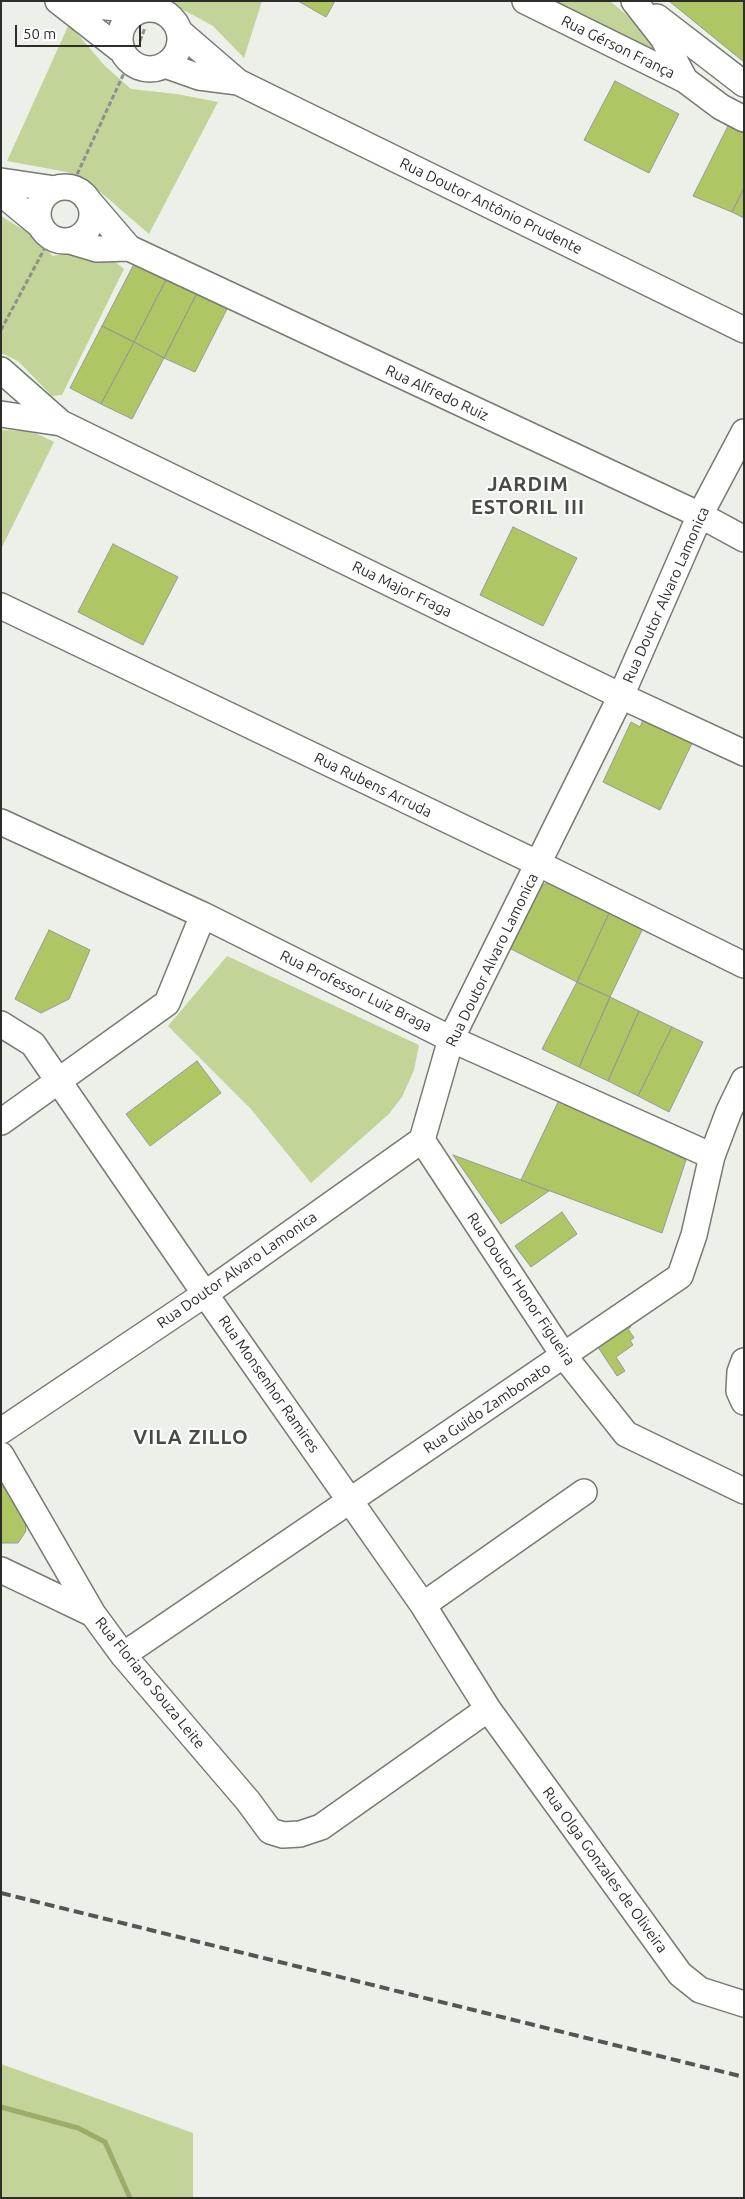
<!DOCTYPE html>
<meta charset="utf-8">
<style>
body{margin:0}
#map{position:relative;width:745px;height:2199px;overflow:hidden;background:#edf0e9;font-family:Ubuntu,sans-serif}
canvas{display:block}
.frame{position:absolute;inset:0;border:2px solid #2d2e2b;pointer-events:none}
.scale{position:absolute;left:15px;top:25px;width:126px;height:22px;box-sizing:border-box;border:2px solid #2d2e2b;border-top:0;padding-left:6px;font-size:15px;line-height:18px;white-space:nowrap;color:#2d2e2b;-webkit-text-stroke:4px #fff;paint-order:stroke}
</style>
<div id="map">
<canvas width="745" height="2199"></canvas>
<div class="frame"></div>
<div class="scale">50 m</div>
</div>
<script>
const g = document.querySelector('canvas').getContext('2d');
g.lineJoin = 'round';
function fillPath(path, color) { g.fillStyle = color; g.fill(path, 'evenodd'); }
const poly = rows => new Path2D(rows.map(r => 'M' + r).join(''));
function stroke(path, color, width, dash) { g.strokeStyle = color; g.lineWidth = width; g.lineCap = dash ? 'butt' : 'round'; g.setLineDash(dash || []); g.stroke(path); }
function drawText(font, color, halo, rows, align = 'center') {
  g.font = font + ' Ubuntu,sans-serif'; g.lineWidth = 4; g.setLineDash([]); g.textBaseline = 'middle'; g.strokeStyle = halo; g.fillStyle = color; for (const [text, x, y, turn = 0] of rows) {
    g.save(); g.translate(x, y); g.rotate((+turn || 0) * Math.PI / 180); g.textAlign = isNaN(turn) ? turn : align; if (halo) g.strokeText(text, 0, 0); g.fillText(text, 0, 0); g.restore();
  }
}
fillPath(poly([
 [167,1,262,1,244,58,213,26],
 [550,1,610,1,658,41,654,50,637,45],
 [69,24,105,66,131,89,177,94,218,102,149,234,98,190,67,172,7,161],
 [1,216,27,232,53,256,70,252,117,263,124,269,62,395,52,396,18,361,1,353],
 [1,430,31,431,54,442,1,549],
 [227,956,419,1045,414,1070,402,1097,389,1114,311,1183,250,1108,168,1026],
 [1,2064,193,2133,193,2198,1,2198]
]), '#c3d498');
stroke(poly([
 [1,2107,78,2128,105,2142,130,2198]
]), '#9cad68', 5);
const building = poly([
 [298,1,335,1,326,17,298,1],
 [669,1,744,1,744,62,669,1],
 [615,81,679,114,649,173,584,140,615,81],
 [729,124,744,131,744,188,732,212,693,196,729,124],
 [744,188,744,218,732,212,744,188],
 [136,260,168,276,134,342,102,326,136,260],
 [168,276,198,291,164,358,134,342,168,276],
 [198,291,228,307,195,372,164,358,198,291],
 [102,326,134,342,101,404,70,388,102,326],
 [134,342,164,358,132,419,101,404,134,342],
 [513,527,577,558,543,626,480,595,513,527],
 [113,544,178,577,143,645,78,612,113,544],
 [645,715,694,739,660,810,603,782,631,722,640,727,645,715],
 [557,882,611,909,577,982,509,948,535,891,545,884,557,882],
 [611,909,644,926,610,997,577,982,611,909],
 [49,930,90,950,69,999,41,1013,15,999,49,930],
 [577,982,610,997,579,1067,542,1049,577,982],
 [610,997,639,1011,608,1081,579,1067,610,997],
 [639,1011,672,1027,638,1096,608,1081,639,1011],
 [672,1027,703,1042,669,1112,638,1096,672,1027],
 [197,1061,221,1093,150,1146,126,1114,197,1061],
 [560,1098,686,1160,662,1233,521,1180,560,1098],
 [453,1155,521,1180,549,1191,501,1224,453,1155],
 [562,1212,577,1234,531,1267,515,1246,562,1212],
 [624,1316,631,1327,628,1329,634,1338,630,1340,633,1345,616,1357,625,1371,617,1376,592,1338,624,1316],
 [1,1480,24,1515,26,1531,18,1543,1,1543,1,1480]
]);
fillPath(building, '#afc664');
stroke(building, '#989a94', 1);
const minor = poly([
 [58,1,122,51],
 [525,1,685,80],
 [634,1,663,38,685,80,721,107,744,119],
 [62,3,139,10],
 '120 39a30 30 0 1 1 60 0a30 30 0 1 1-60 0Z',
 [657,17,744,84],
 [180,32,238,82,744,330],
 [165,65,199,77,238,82],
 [1,181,55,189],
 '38 214a27 27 0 1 1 54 0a27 27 0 1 1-54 0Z',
 [1,193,41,226],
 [87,199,129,248,700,515,744,539],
 [70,241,97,249,129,248],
 [1,370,61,423,621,696,744,753],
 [1,414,61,423],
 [1,606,539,864,744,965],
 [1,822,203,915,451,1039,712,1156],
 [1,1024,33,1044,205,1294,423,1605,488,1709,680,1974,700,1990,744,2004],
 [1,1122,167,1003,203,915],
 [422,1140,564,1356,626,1434,744,1491],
 [744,1361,740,1372,739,1391,744,1402],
 [1,1431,205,1294,422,1140,451,1039,621,696,700,515,744,432],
 [1,1455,93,1614,123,1655,248,1801,270,1831,283,1835,300,1834,321,1827,488,1709],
 [1,1570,93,1614],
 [423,1605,584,1492],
 [123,1655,680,1276,694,1235,712,1156,729,1111,744,1080]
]);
stroke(minor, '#777973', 28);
stroke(poly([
 [140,41,145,28],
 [74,181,125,71],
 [1,330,47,244]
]), '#8e908b', 3, [5, 2.5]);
stroke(minor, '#fff', 25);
stroke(poly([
 [1,1893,744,2077]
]), '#545652', 4, [10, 5]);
drawText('15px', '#2d2e2b', '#fff', [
 ["Rua Gérson França",618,47,26],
 ["Rua Doutor Antônio Prudente",491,206,26],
 ["Rua Alfredo Ruiz",437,393,25],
 ["Rua Major Fraga",402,589,26],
 ["Rua Doutor Alvaro Lamonica",666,595,-66],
 ["Rua Rubens Arruda",373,785,26],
 ["Rua Doutor Alvaro Lamonica",492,960,-64],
 ["Rua Professor Luiz Braga",356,991,26],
 ["Rua Doutor Alvaro Lamonica",237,1270,-35],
 ["Rua Doutor Honor Figueira",521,1289,56],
 ["Rua Monsenhor Ramires",269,1384,55],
 ["Rua Guido Zambonato",487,1408,-34],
 ["Rua Floriano Souza Leite",150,1683,51],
 ["Rua Olga Gonzales de Oliveira",605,1870,54]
]);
g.letterSpacing = '1px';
drawText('bold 20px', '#484a44', '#fff', [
 ["JARDIM",528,484],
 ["ESTORIL III",528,507],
 ["VILA ZILLO",191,1437]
]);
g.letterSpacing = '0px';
</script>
